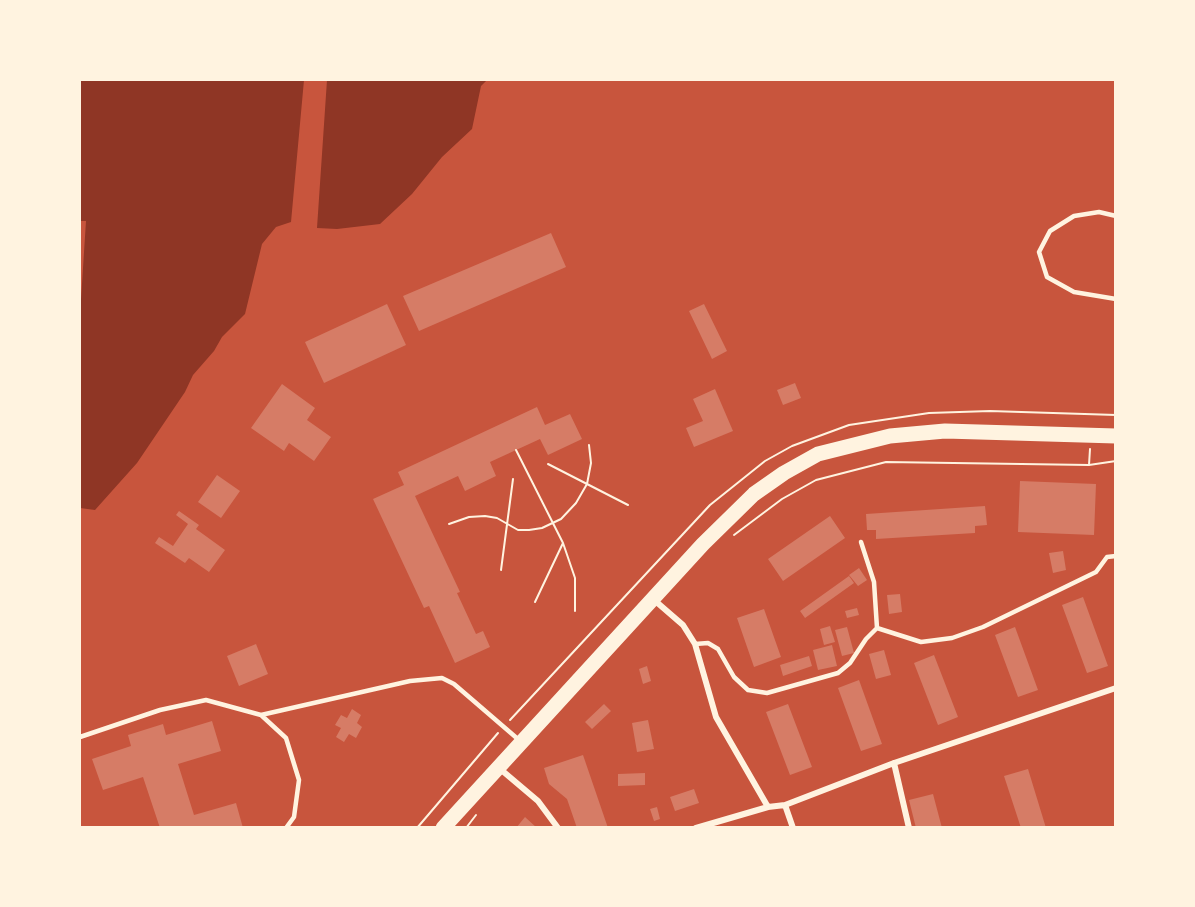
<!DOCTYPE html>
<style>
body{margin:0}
#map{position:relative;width:1195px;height:907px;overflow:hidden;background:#c8553d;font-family:"Fira Sans Condensed",sans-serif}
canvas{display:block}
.frame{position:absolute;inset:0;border:81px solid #fff3e0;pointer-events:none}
</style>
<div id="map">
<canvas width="1195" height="907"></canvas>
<div class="frame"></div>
</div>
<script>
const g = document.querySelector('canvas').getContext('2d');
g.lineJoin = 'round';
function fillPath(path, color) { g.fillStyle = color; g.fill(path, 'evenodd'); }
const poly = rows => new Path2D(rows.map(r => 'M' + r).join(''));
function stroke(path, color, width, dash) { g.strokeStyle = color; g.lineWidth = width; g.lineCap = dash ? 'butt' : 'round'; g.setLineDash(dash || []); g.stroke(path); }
fillPath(poly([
 [80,80,304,80,291,222,276,227,262,244,245,314,222,337,214,351,193,375,185,392,137,463,95,510,80,508,80,315,86,221,80,221],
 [327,80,487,80,481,86,472,129,442,157,412,194,380,224,337,229,317,228]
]), '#8f3625');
fillPath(poly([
 [551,233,566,267,419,331,403,296],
 [387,304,406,345,324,383,305,342],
 [704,304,727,351,712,359,689,311],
 [795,383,801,398,783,405,777,390],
 [282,384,315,408,307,420,331,437,314,461,289,443,284,451,251,428],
 [715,389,733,431,694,447,686,428,703,421,693,399],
 [537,407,545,425,570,414,582,439,548,455,540,439,490,462,496,476,465,491,458,476,415,496,460,592,457,593,476,634,483,631,490,647,455,663,429,606,424,608,373,499,404,485,398,472],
 [217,475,240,491,221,518,198,502],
 [1020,481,1096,484,1094,535,1018,532],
 [985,506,987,525,975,526,975,533,876,539,876,530,867,530,866,514],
 [179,511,199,525,196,529,225,550,209,572,189,558,185,563,155,543,159,537,173,546,188,524,176,515],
 [830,516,845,538,783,581,768,559],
 [1063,551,1066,570,1053,573,1049,553],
 [859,568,867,580,858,586,849,575],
 [849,576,854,583,805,618,800,611],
 [900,594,902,612,889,614,887,595],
 [1083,597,1108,666,1087,673,1062,605],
 [857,608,859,615,847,618,845,611],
 [764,609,781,657,754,667,737,618],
 [830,626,835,642,824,645,820,629],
 [847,627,854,653,842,656,835,630],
 [1015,627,1038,690,1018,697,995,635],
 [256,644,268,674,239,686,227,656],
 [832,645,837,666,818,670,813,650],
 [884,650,891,675,876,679,869,654],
 [934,655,958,717,938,725,914,663],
 [809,656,812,666,783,676,780,665],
 [647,666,651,681,643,684,639,669],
 [859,680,882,744,861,751,838,688],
 [604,704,611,711,592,729,585,722],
 [788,704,812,767,790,775,766,712],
 [352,709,361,715,357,723,362,727,356,738,349,734,344,742,336,737,341,728,335,725,341,715,347,718],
 [648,720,654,749,637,752,632,723],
 [212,721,221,751,178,764,194,815,236,803,243,828,160,828,143,777,103,790,92,759,131,746,128,735,163,724,166,735],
 [583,755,608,828,577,828,567,799,549,784,544,768],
 [1028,769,1046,828,1021,828,1004,776],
 [645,773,645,785,618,786,618,774],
 [694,789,699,803,675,811,670,797],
 [933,794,942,828,916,828,909,800],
 [657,807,660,819,654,821,650,809],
 [525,817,537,828,516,828]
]), '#d67c66');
stroke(poly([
 [516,450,563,543,575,578,575,611],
 [548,464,628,505],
 [1089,465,1116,461],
 [449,524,469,517,485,516,497,518,518,530,529,530,542,528,561,519,576,503,587,484,591,463,589,445],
 [734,535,782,499,816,480,886,462,1089,465,1090,449],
 [501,570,513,479],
 [535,602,563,543],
 [510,720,710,505,765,461,792,446,849,425,929,413,990,411,1116,415],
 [417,828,498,733],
 [466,828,476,815]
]), '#fff3e0', 2);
stroke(poly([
 [1116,216,1099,212,1074,216,1050,231,1039,252,1047,277,1074,292,1116,299],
 [861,542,874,582,877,628],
 [695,644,708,643,718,649,734,677,748,690,767,693,838,673,850,663,866,639,877,628,921,642,952,638,983,627,1096,572,1107,557,1116,556],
 [261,715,410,681,442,678,454,684,519,740],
 [80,737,160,710,206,700,261,715,286,738,299,780,294,817,286,828]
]), '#fff3e0', 4.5);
stroke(poly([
 [653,599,683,625,695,644,716,717,768,807],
 [894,763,909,828],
 [499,768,538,801,558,828],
 [785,805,793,828],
 [696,828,768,807,785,805,894,763,1116,688]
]), '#fff3e0', 6);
stroke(poly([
 [443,828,703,544,754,494,784,473,818,454,890,436,945,431,1116,436]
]), '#fff3e0', 15);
</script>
